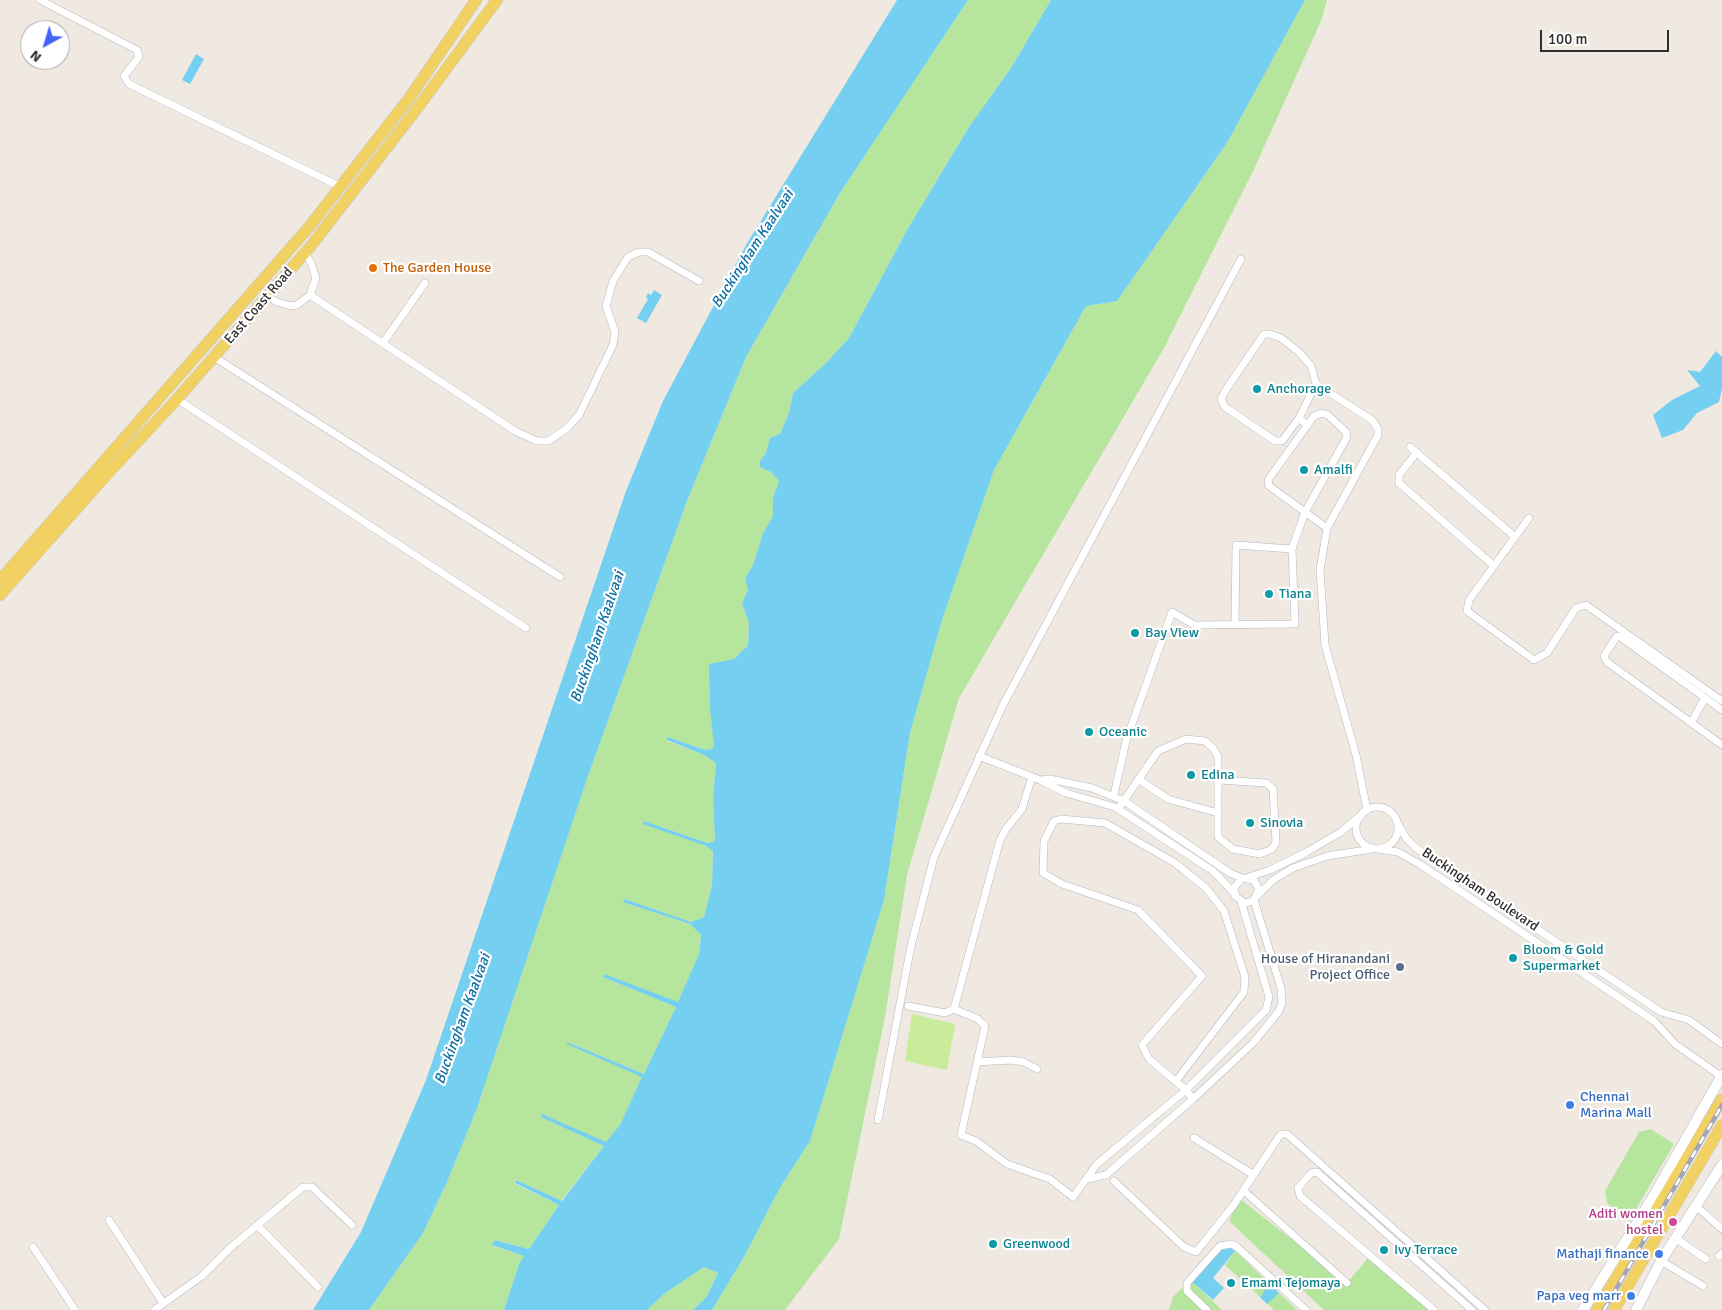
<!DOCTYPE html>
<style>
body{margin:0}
#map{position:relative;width:1722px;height:1310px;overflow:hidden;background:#efe9e1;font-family:Signika,sans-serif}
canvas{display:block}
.north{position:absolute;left:20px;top:20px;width:50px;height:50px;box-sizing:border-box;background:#fff;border:1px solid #ababab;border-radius:50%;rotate:219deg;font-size:14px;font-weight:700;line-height:20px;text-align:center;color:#2e2e2e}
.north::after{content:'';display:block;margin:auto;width:18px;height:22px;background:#4264fb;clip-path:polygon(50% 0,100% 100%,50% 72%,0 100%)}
.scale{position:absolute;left:1540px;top:30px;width:129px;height:22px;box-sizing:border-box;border:2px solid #2e2e2e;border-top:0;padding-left:6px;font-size:15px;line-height:18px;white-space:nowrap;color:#2e2e2e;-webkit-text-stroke:4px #fff;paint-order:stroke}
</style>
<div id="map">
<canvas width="1722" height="1310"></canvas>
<div class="north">N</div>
<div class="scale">100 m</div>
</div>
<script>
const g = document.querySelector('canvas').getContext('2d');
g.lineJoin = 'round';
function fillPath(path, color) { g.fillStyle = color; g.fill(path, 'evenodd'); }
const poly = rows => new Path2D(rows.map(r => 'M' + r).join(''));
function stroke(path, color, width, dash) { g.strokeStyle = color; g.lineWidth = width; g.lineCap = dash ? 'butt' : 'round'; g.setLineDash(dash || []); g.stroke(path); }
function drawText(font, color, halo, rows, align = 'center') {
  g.font = font + ' Signika,sans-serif'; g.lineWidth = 4.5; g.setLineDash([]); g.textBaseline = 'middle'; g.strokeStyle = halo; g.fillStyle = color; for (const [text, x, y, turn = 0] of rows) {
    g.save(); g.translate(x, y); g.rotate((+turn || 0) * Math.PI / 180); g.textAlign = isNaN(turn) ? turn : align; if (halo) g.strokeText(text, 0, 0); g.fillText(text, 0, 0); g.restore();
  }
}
fillPath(poly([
 [968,0,1051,0,1011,68,969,127,907,230,849,338,826,363,793,393,789,413,780,434,770,438,766,453,760,461,760,467,771,472,779,481,773,498,773,516,763,533,753,565,745,578,748,590,742,603,749,623,748,645,734,659,718,663,709,692,714,745,712,750,705,750,668,737,667,741,704,755,716,763,713,798,715,841,707,843,644,821,644,824,706,846,713,851,712,885,704,917,691,922,624,899,624,902,690,924,701,935,699,954,678,1003,603,975,603,977,676,1007,644,1074,567,1042,643,1076,620,1125,606,1143,542,1114,542,1117,604,1146,561,1201,516,1180,515,1184,559,1205,529,1249,496,1240,493,1246,524,1256,519,1264,504,1310,369,1310,423,1233,447,1182,476,1111,587,779,687,501,746,357,840,193],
 [1305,0,1327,0,1321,21,1254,169,1164,348,959,698,907,875,885,1017,839,1239,785,1310,712,1310,744,1257,781,1186,810,1141,884,900,910,733,942,620,994,470,1086,306,1117,301,1227,143],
 [1651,1129,1674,1144,1629,1221,1607,1203,1605,1191,1639,1132],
 [1239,1198,1347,1283,1368,1258,1429,1310,1324,1310,1229,1221],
 [1235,1251,1297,1310,1274,1310,1225,1265],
 [704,1267,718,1273,707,1296,693,1310,647,1310,664,1294],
 [1190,1280,1222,1310,1169,1310,1173,1297]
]), '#b6e59e');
fillPath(poly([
 [912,1014,955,1024,947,1070,905,1061]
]), '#c9ec9a');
fillPath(poly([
 [897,0,968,0,840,193,746,357,687,501,587,779,476,1111,447,1182,423,1233,369,1310,313,1310,361,1232,426,1080,626,491,663,401,746,245],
 [1051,0,1305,0,1227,143,1117,301,1086,306,994,470,942,620,910,733,884,900,810,1141,781,1186,744,1257,712,1310,693,1310,707,1296,718,1273,704,1267,664,1294,647,1310,504,1310,519,1264,524,1256,492,1245,495,1240,529,1249,559,1205,515,1183,516,1180,562,1201,604,1146,541,1117,542,1114,606,1142,620,1125,642,1077,567,1044,567,1042,644,1074,676,1007,603,977,604,974,678,1002,699,954,701,935,690,924,623,902,624,899,691,922,704,917,712,885,713,851,706,846,643,824,644,821,707,843,715,841,713,798,716,763,704,755,667,740,668,737,705,750,712,749,714,745,710,709,709,664,734,659,748,645,749,623,742,603,748,590,745,578,753,565,763,533,773,516,773,498,779,481,771,472,760,467,760,461,766,453,770,438,780,434,789,413,793,393,826,363,849,338,907,230,969,127,1011,68],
 [196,54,204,59,190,84,182,80],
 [654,290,662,295,646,323,637,318,648,299,646,297,648,293,651,295],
 [1716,351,1722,357,1722,388,1719,402,1697,413,1683,430,1662,438,1653,415,1672,400,1700,386,1687,370,1700,372],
 [1226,1244,1235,1251,1213,1278,1224,1288,1213,1300,1190,1280],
 [1270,1284,1279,1293,1267,1304,1260,1297]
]), '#75cff0');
const street = poly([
 [40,0,137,50,139,57,124,76,129,84,341,187],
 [310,295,515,431,537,441,548,441,566,429,579,415,613,345,615,332,606,306,613,281,628,257,639,252,648,252,699,281],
 [267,296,277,302,291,306,297,305,310,295,316,278,311,263,305,253],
 [383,343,425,283],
 [214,357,560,577],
 [1316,384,1372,420,1378,429,1378,435,1327,528,1320,570,1325,645,1356,755,1367,810],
 [177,399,526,628],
 [1322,413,1328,415,1346,432,1347,437,1305,512,1269,486,1268,480,1314,416,1322,413],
 [1299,418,1316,384,1311,366,1299,352,1281,338,1270,334,1264,334,1227,388,1221,399,1225,407,1275,441,1282,441,1299,418,1307,425],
 [1410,447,1514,536],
 [1417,452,1399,475,1399,483,1493,565],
 [1529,518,1469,600,1467,611,1534,660,1547,653,1576,608,1586,605,1722,701],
 [1235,624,1236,545,1292,549],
 [1722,710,1620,637,1617,636,1604,656,1607,662,1722,745],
 [1691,723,1705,698],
 [979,756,1040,780,1066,793,1115,807,1213,871,1235,894],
 [1138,779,1168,799,1218,813],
 [1040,780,1050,779,1092,788,1124,801,1230,873,1242,878,1254,880,1259,890,1253,901,1245,903,1235,896,1234,888,1242,878],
 [1114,795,1126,741,1172,612,1194,625,1295,624,1292,549,1305,512,1327,528],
 '1356 828a21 21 0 1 1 42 0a21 21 0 1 1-42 0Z',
 [1118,809,1158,751,1186,739,1205,741,1213,748,1218,757,1218,837,1233,849,1260,854,1272,849,1276,842,1273,789,1266,783,1219,780],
 [1397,822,1406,838,1416,848,1661,1012,1689,1020,1722,1044],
 [1377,849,1398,852,1421,865,1654,1021,1675,1044,1722,1077],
 [1249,877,1270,870,1305,853,1341,832,1362,814],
 [1258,895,1273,880,1293,868,1327,856,1372,849],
 [908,1006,945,1013,954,1009,1000,840,1006,829,1022,809,1032,777],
 [954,1009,978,1019,985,1026,961,1135,976,1141,1007,1164,1050,1179,1073,1197,1097,1164,1186,1090,1266,1010,1269,997,1241,901],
 [977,1062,1011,1060,1024,1062,1037,1069],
 [1176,1081,1244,992,1245,977,1224,911,1206,888,1175,863,1105,823,1061,819,1054,821,1044,841,1043,873,1062,884,1138,910,1202,976,1142,1045,1149,1059,1186,1090,1193,1099],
 [878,1120,911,946,934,857,1003,705,1241,259],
 [1194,1138,1254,1175],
 [1087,1179,1106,1175,1193,1099,1253,1043,1279,1011,1282,1003,1281,988,1254,900],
 [1114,1181,1184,1247,1196,1252,1233,1206,1278,1138,1281,1134,1287,1134,1485,1310],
 [1244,1191,1347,1283],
 [1696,1206,1722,1229],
 [109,1220,163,1303],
 [257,1225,318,1287],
 [1675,1238,1706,1259],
 [33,1247,75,1310],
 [1719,1256,1722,1253],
 [1661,1261,1703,1286],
 [154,1310,202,1276,230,1248,303,1187,312,1187,352,1225],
 [1207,1310,1187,1291,1187,1283,1220,1246,1231,1244,1237,1247,1306,1310],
 [1434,1310,1300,1196,1298,1188,1311,1173,1317,1172,1472,1310]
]);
const secondary = poly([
 [1583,1310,1653,1197,1722,1075],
 [1636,1310,1661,1261,1722,1165]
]);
const primary = poly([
 [0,580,309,227,410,97,476,0],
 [0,595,101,481,177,399,310,247,419,106,497,0],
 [1597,1310,1722,1099],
 [1614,1310,1722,1125]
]);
stroke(street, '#b4b7c1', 8);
stroke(secondary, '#b4b7c1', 11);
stroke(primary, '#c9c9c9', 12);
stroke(street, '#fff', 7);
stroke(secondary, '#fff', 10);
stroke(primary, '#f2d163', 11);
const rail = poly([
 [1604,1310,1722,1105]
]);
stroke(rail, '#a3a6b8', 4.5);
stroke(rail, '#fff', 2.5, [8]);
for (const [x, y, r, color] of [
 [373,268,5,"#e8710a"],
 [1257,389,5,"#0f9aa8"],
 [1304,470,5,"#0f9aa8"],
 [1269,594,5,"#0f9aa8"],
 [1135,633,5,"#0f9aa8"],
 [1089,732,5,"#0f9aa8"],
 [1191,775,5,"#0f9aa8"],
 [1250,823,5,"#0f9aa8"],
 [1513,958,5,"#0f9aa8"],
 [1400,967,5,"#5c6f8a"],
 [1570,1105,5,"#3f7fe0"],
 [1673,1222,5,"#d1479c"],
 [993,1244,5,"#0f9aa8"],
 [1384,1250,5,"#0f9aa8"],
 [1659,1254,5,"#3f7fe0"],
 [1231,1283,5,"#0f9aa8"],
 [1631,1296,5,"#3f7fe0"]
]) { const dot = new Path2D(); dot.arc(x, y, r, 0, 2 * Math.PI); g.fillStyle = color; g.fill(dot); stroke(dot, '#fff', 2); }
drawText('14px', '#c56008', '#fff', [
 ["The Garden House",383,268]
], 'left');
drawText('14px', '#2e2e2e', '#fff', [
 ["East Coast Road",259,306,-49],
 ["Buckingham Boulevard",1480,890,34]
]);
drawText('14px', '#0d838f', '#fff', [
 ["Anchorage",1267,389],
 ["Amalfi",1314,470],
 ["Tiana",1279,594],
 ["Bay View",1145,633],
 ["Oceanic",1099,732],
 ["Edina",1201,775],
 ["Sinovia",1260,823],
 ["Bloom & Gold",1523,950],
 ["Supermarket",1523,966],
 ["Greenwood",1003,1244],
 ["Ivy Terrace",1394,1250],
 ["Emami Tejomaya",1241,1283]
], 'left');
drawText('14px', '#4e5e75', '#fff', [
 ["House of Hiranandani",1390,959],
 ["Project Office",1390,975]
], 'right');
drawText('14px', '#366cbe', '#fff', [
 ["Chennai",1580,1097,"left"],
 ["Marina Mall",1580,1113,"left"],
 ["Mathaji finance",1649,1254],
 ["Papa veg marr",1621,1296]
], 'right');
drawText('14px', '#b23c85', '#fff', [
 ["Aditi women",1663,1214],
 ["hostel",1663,1230]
], 'right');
drawText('italic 15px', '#0d6fa3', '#fff', [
 ["Buckingham Kaalvaai",753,249,-57],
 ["Buckingham Kaalvaai",598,637,-71],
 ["Buckingham Kaalvaai",463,1019,-70]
]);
</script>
